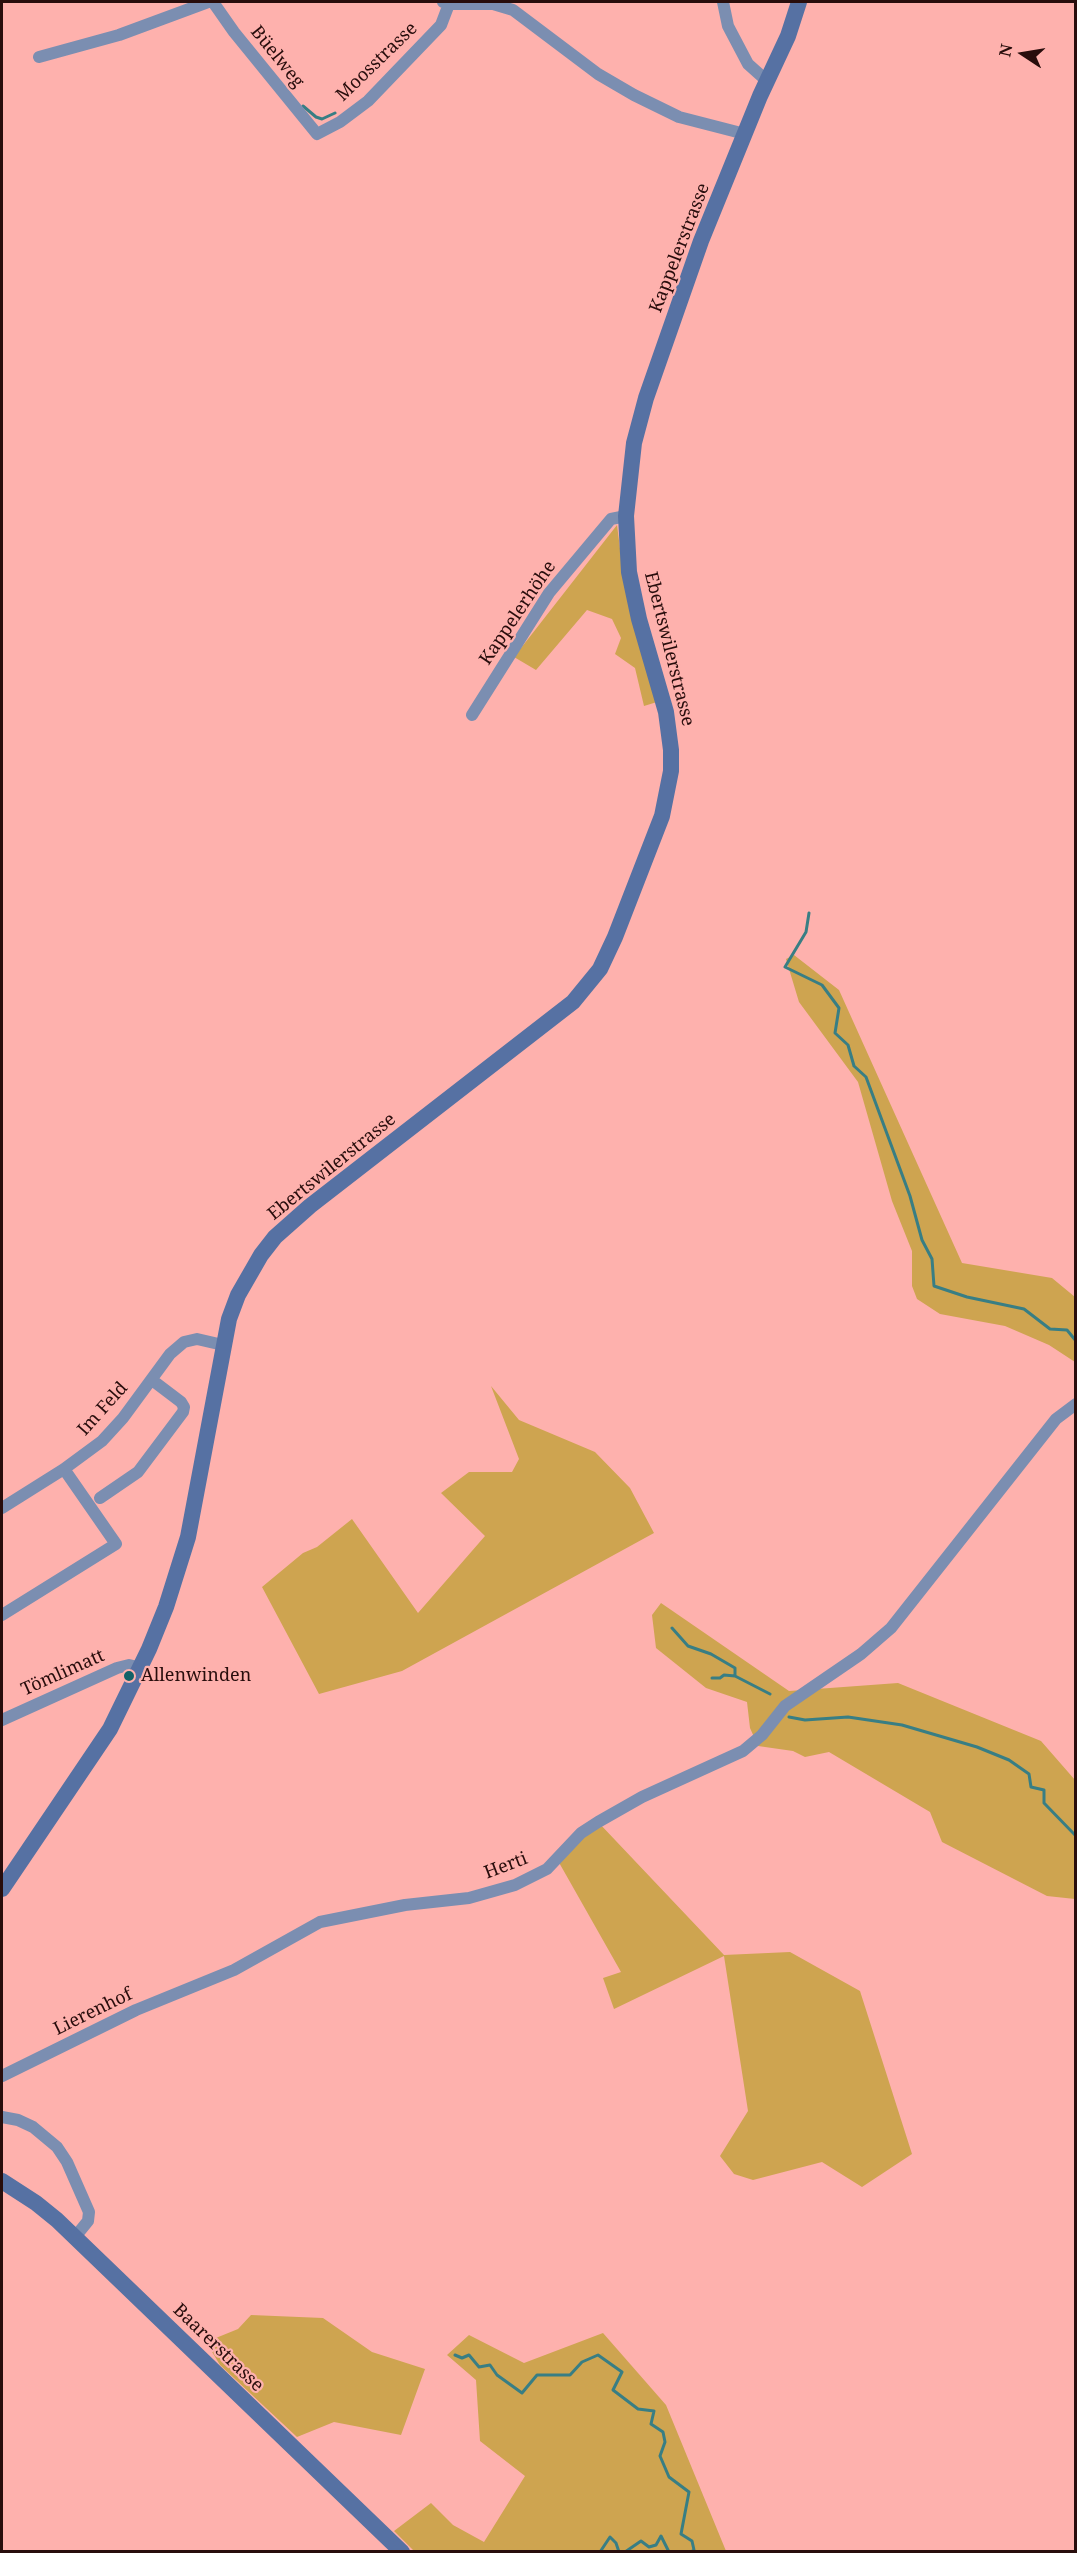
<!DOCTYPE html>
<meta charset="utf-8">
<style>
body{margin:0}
#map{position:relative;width:1077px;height:2553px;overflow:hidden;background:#feb1ad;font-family:"Noto Serif",serif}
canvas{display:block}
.frame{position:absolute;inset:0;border:3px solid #280d0c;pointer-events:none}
.north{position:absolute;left:993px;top:24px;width:60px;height:60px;-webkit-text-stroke:4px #feb1ad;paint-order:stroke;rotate:282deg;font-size:16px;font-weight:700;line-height:24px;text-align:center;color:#280d0c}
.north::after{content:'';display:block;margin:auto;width:21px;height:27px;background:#280d0c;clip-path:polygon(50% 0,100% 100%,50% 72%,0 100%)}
</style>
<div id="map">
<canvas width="1077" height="2553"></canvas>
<div class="frame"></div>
<div class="north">N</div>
</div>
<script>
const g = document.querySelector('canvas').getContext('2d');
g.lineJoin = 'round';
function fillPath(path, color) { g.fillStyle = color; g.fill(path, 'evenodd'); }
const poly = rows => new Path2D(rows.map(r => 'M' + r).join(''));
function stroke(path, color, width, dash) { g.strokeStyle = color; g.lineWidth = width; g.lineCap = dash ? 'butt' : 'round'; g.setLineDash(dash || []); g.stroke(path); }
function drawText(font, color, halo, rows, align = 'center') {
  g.font = font + ' "Noto Serif",serif'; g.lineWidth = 4.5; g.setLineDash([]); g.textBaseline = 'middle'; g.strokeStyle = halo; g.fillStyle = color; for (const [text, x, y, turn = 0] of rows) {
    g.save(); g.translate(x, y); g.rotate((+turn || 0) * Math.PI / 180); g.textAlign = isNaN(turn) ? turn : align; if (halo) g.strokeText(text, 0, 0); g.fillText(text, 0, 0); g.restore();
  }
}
fillPath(poly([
 [617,525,622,564,657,702,644,706,635,668,615,654,621,638,612,619,587,610,536,670,514,657],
 [794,955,839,990,962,1263,1052,1278,1075,1297,1075,1362,1049,1345,1005,1326,940,1314,917,1299,912,1286,912,1251,892,1201,858,1082,799,1002,786,959],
 [491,1386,519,1420,595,1452,630,1488,654,1533,402,1671,319,1694,262,1587,303,1553,317,1547,352,1519,418,1613,485,1536,441,1493,469,1472,512,1472,519,1459],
 [661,1603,789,1691,898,1683,1041,1741,1075,1780,1075,1899,1047,1896,942,1842,930,1812,829,1752,805,1757,793,1751,758,1746,750,1728,747,1702,706,1688,656,1648,652,1615],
 [598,1822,724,1955,790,1952,860,1991,912,2154,862,2187,822,2162,753,2180,734,2174,720,2156,748,2111,724,1956,614,2009,603,1978,621,1972,557,1859],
 [251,2315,323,2318,372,2352,425,2369,401,2435,334,2422,297,2437,220,2365,206,2342,238,2329],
 [603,2333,666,2405,726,2551,414,2551,394,2531,431,2503,453,2525,484,2542,525,2476,480,2441,476,2380,447,2355,469,2335,524,2363]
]), '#cea450');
stroke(poly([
 [303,106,316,117,322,119,335,113],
 [809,913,806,932,785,967,822,985,839,1008,835,1033,848,1045,854,1066,866,1077,910,1196,922,1240,932,1259,934,1286,967,1297,1024,1309,1050,1329,1067,1330,1076,1341],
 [672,1628,688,1646,711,1654,735,1668,735,1676,770,1694],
 [712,1678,720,1678,724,1675,735,1676],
 [789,1717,805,1720,848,1717,902,1725,977,1747,1009,1760,1029,1774,1031,1787,1044,1790,1044,1803,1076,1836],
 [455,2355,462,2358,469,2355,479,2367,490,2365,497,2375,522,2393,537,2375,570,2375,582,2362,598,2355,622,2372,613,2390,638,2409,654,2411,651,2424,663,2432,665,2442,660,2456,669,2477,689,2492,681,2534,692,2541,694,2550,691,2552],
 [600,2552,610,2537,616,2543,619,2552],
 [625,2552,641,2541,649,2547,656,2545,661,2536,669,2552]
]), '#387e84', 3);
stroke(poly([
 [213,2,234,32,317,134,340,122,368,101,441,25,449,4],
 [443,2,449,4,493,4,513,10,598,74,634,95,679,117,745,134],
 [723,2,728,26,748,64,767,81],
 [39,57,119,35,208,2],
 [472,715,549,593,611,519,626,516],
 [100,1498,138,1472,183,1412,184,1407,181,1402,152,1380],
 [2,1508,64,1469,102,1441,123,1418,170,1354,184,1342,197,1339,223,1345],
 [2,1615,116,1544,64,1469],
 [2,1720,117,1668,129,1665,142,1668],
 [2,2076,136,2010,234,1970,320,1922,405,1905,469,1898,515,1885,547,1869,581,1833,598,1822,642,1797,743,1751,762,1735,785,1706,861,1654,891,1628,1056,1419,1076,1404],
 [2,2117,18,2120,33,2127,57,2147,67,2162,89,2212,88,2221,75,2237]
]), '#7b8eb1', 12);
stroke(poly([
 [2,1889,110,1729,149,1649,166,1607,188,1537,229,1319,238,1295,261,1255,275,1237,310,1206,573,1002,600,969,615,937,662,816,671,771,671,750,666,712,639,619,629,572,626,516,634,443,646,398,701,241,760,96,788,36,799,2],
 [2,2181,36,2203,57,2220,402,2552]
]), '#5671a3', 16);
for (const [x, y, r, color] of [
 [129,1676,6,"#126268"]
]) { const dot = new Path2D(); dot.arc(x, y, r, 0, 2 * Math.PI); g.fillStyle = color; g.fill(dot); stroke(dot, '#feb1ad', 2); }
drawText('18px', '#280d0c', '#feb1ad', [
 ["Büelweg",277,57,51],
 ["Moosstrasse",377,62,-44],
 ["Kappelerstrasse",680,248,-69],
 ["Kappelerhöhe",518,613,-56],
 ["Ebertswilerstrasse",669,649,76],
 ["Ebertswilerstrasse",332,1167,-39],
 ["Im Feld",103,1409,-48],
 ["Tömlimatt",63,1673,-24],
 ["Herti",506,1866,-21],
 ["Lierenhof",93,2012,-26],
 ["Baarerstrasse",218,2348,44]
]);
drawText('18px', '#280d0c', '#feb1ad', [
 ["Allenwinden",141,1676]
], 'left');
</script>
